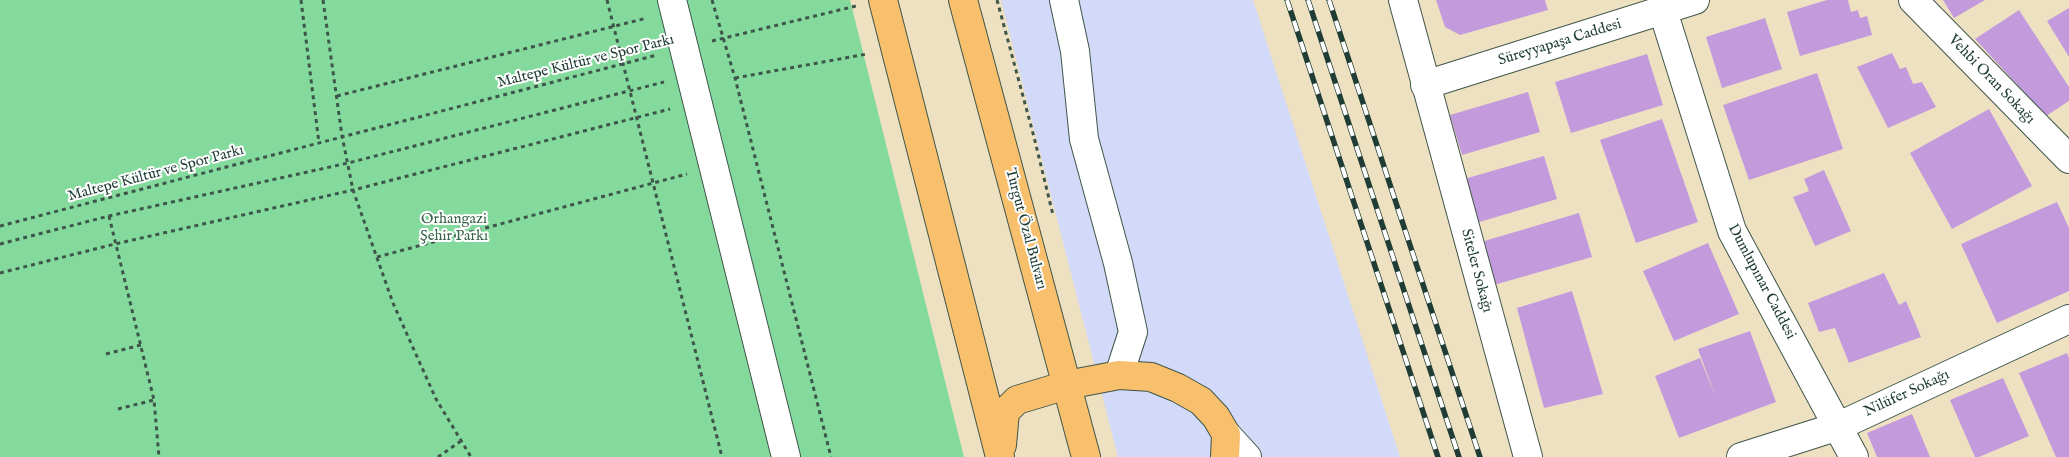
<!DOCTYPE html>
<meta charset="utf-8">
<style>
body{margin:0}
canvas{display:block;background:#eee1c2}
</style>
<canvas width="2069" height="457"></canvas>
<script>
const g = document.querySelector('canvas').getContext('2d');
g.lineJoin = 'round';
function fillPath(path, color) { g.fillStyle = color; g.fill(path, 'evenodd'); }
const poly = rows => new Path2D(rows.map(r => 'M' + r).join(''));
function stroke(path, color, width, dash) { g.strokeStyle = color; g.lineWidth = width; g.lineCap = dash ? 'butt' : 'round'; g.setLineDash(dash || []); g.stroke(path); }
function drawText(font, color, halo, rows, align = 'center') {
  g.font = font + ' "IM FELL English",serif'; g.lineWidth = 4; g.setLineDash([]); g.textBaseline = 'middle'; g.strokeStyle = halo; g.fillStyle = color; for (const [text, x, y, turn = 0] of rows) {
    g.save(); g.translate(x, y); g.rotate((+turn || 0) * Math.PI / 180); g.textAlign = isNaN(turn) ? turn : align; if (halo) g.strokeText(text, 0, 0); g.fillText(text, 0, 0); g.restore();
  }
}
fillPath(poly([
 [1001,0,1253,0,1400,457,1118,457]
]), '#d2d9f9');
fillPath(poly([
 [0,0,850,0,964,457,0,457]
]), '#84da9d');
fillPath(poly([
 [1436,0,1545,0,1548,10,1460,35,1445,27],
 [1827,0,1848,0,1851,12,1858,10,1860,18,1867,16,1872,35,1800,56,1787,12],
 [1943,0,1985,0,1954,18],
 [2069,8,2069,57,2047,21],
 [2019,10,2069,87,2069,101,2046,116,1975,39],
 [1765,18,1782,69,1722,88,1706,37],
 [1892,53,1900,69,1906,67,1913,84,1922,82,1936,107,1888,128,1857,67],
 [1647,54,1663,105,1571,133,1555,82],
 [1817,73,1843,149,1749,180,1723,105],
 [1528,92,1540,132,1462,155,1450,115],
 [1989,109,2032,186,1952,229,1910,153],
 [1662,119,1698,222,1636,243,1600,140],
 [1544,156,1557,199,1476,223,1464,179],
 [1824,170,1851,231,1815,246,1793,197,1809,191,1804,179],
 [2057,202,2069,228,2069,291,1997,323,1961,244],
 [1579,213,1592,257,1494,285,1481,242],
 [1708,243,1739,314,1674,341,1643,271],
 [1884,273,1899,305,1906,301,1921,337,1849,363,1835,328,1819,332,1808,303],
 [1572,291,1603,394,1544,408,1517,308],
 [1750,331,1776,402,1679,438,1655,376,1700,358,1716,398,1698,349],
 [2067,353,2069,358,2069,457,2056,457,2019,373],
 [2003,378,2029,436,1979,457,1975,457,1950,400],
 [1912,414,1930,457,1877,457,1867,433]
]), '#c39bdc');
const minor = poly([
 [672,0,786,457],
 [1064,0,1075,51,1084,139,1118,263,1133,332,1119,375],
 [1403,0,1528,457],
 [1913,0,2069,159],
 [1663,11,1732,231,1854,457],
 [1425,85,1695,0],
 [1226,434,1247,457],
 [1741,457,1839,426,2069,319]
]);
const highway = poly([
 [883,0,1000,457],
 [963,0,1086,457],
 [1002,445,1005,412,1017,400,1067,385,1119,375,1151,377,1178,388,1201,401,1216,417,1226,434,1225,457]
]);
stroke(minor, '#3e5649', 30);
stroke(highway, '#3e5649', 30);
stroke(poly([
 [301,0,319,143],
 [323,0,342,136,353,190,393,303,436,399,471,457],
 [607,0,722,457],
 [712,0,735,78,831,457],
 [997,0,1034,137,1053,215],
 [712,41,856,6],
 [735,78,867,54],
 [337,96,647,18],
 [109,216,154,400,159,457],
 [0,226,657,55],
 [0,244,109,216,348,163,664,82],
 [377,257,687,174],
 [0,273,115,244,353,190,670,109],
 [106,354,141,345],
 [118,409,154,400],
 [438,457,461,441]
]), '#3e5649', 3, [4, 4]);
stroke(minor, '#fff', 28);
stroke(highway, '#f8bf6c', 28);
const rail = poly([
 [1287,0,1438,457],
 [1308,0,1459,457],
 [1329,0,1480,457]
]);
stroke(rail, '#1f3d34', 5.5);
stroke(rail, '#fff', 4, [11]);
drawText('15px', '#1f3d34', '#fff', [
 ["Süreyyapaşa Caddesi",1560,43,-17],
 ["Maltepe Kültür ve Spor Parkı",586,62,-14],
 ["Vehbi Oran Sokağı",1991,80,46],
 ["Maltepe Kültür ve Spor Parkı",156,174,-15],
 ["Turgut Özal Bulvarı",1025,229,75],
 ["Siteler Sokağı",1476,271,75],
 ["Dumlupınar Caddesi",1761,282,62],
 ["Nilüfer Sokağı",1907,394,-25]
]);
drawText('15px', '#38644e', '#fff', [
 ["Orhangazi",454,220],
 ["Şehir Parkı",454,237]
]);
</script>
